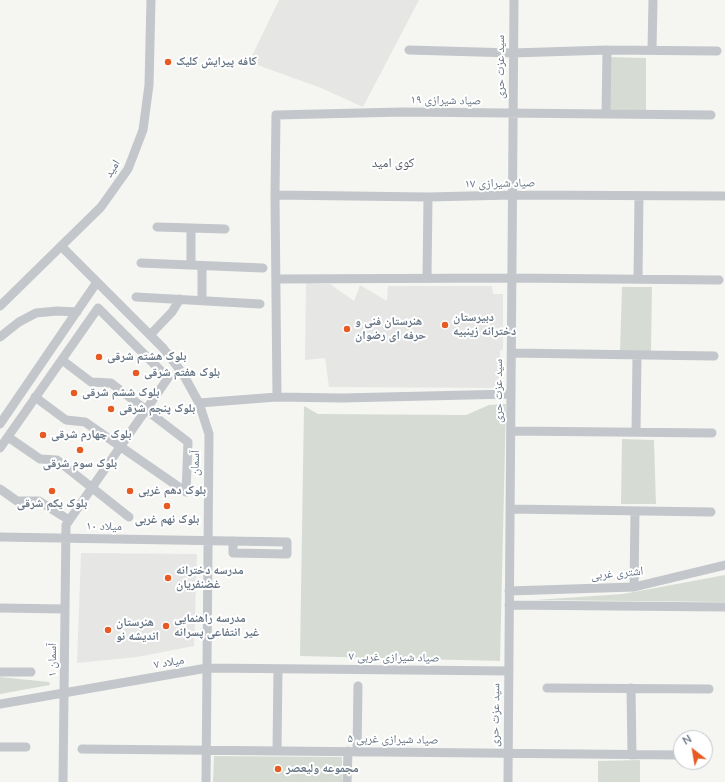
<!DOCTYPE html>
<meta charset="utf-8">
<style>
body{margin:0}
#map{position:relative;width:725px;height:782px;overflow:hidden;background:#f5f6f2;font-family:"Nunito Sans",sans-serif}
canvas{display:block}
.north{position:absolute;left:673px;top:730px;width:40px;height:40px;box-sizing:border-box;background:#fff;border:1px solid #c1c7cd;border-radius:50%;rotate:329deg;font-size:11px;font-weight:700;line-height:16px;text-align:center;color:#647383}
.north::after{content:'';display:block;margin:auto;width:14px;height:18px;background:#e65b22;clip-path:polygon(50% 0,100% 100%,50% 72%,0 100%)}
</style>
<div id="map">
<canvas width="725" height="782"></canvas>
<div class="north">N</div>
</div>
<script>
const g = document.querySelector('canvas').getContext('2d');
g.lineJoin = 'round';
function fillPath(path, color) { g.fillStyle = color; g.fill(path, 'evenodd'); }
const poly = rows => new Path2D(rows.map(r => 'M' + r).join(''));
function stroke(path, color, width, dash) { g.strokeStyle = color; g.lineWidth = width; g.lineCap = dash ? 'butt' : 'round'; g.setLineDash(dash || []); g.stroke(path); }
function drawText(font, color, halo, rows, align = 'center') {
  g.font = font + ' "Nunito Sans","Noto Naskh Arabic",sans-serif'; g.lineWidth = 4; g.setLineDash([]); g.textBaseline = 'middle'; g.strokeStyle = halo; g.fillStyle = color; for (const [text, x, y, turn = 0] of rows) {
    g.save(); g.translate(x, y); g.rotate((+turn || 0) * Math.PI / 180); g.textAlign = isNaN(turn) ? turn : align; if (halo) g.strokeText(text, 0, 0); g.fillText(text, 0, 0); g.restore();
  }
}
fillPath(poly([
 [279,0,419,0,363,107,321,88,249,62],
 [306,283,330,284,354,301,360,285,387,301,388,286,492,286,493,294,503,294,503,349,500,351,500,356,503,359,503,384,501,388,329,387,325,358,305,360],
 [81,553,197,554,194,646,137,657,77,663]
]), '#e6e7e5');
fillPath(poly([
 [606,57,646,58,646,110,606,110],
 [622,287,652,287,651,352,620,352],
 [506,404,500,661,300,656,304,406,318,414,466,415,489,405],
 [622,439,654,440,656,504,621,504],
 [725,575,725,602,535,600,623,594],
 [0,677,49,682,50,685,0,694],
 [214,756,342,757,342,782,213,782],
 [640,760,640,782,598,782,598,761]
]), '#d6dcd3');
stroke(poly([
 [409,50,513,53,607,50,717,51],
 [652,50,653,0],
 [606,114,607,50],
 [275,195,428,197,512,195,725,196],
 [157,227,225,229],
 [61,246,163,348,183,374,199,403,209,434,206,782],
 [141,263,263,268],
 [191,265,191,228],
 [427,278,428,197],
 [276,279,512,278,719,280],
 [638,279,639,196],
 [136,297,260,304],
 [202,300,202,266],
 [0,306,101,207,128,169,143,130,149,85,151,0],
 [150,335,172,312,180,299],
 [0,337,19,322,36,313,57,311,77,312],
 [511,353,714,356],
 [35,397,66,420,85,422,186,492,188,442,111,383,91,382,62,360],
 [277,397,275,195,276,115,403,112,711,115],
 [199,403,277,397,342,398,511,394],
 [0,424,97,282],
 [511,431,712,433],
 [636,432,637,355],
 [8,437,40,459,57,460,129,517],
 [0,448,98,308,168,378,66,525,63,782],
 [0,489,17,501,39,501,69,520],
 [510,509,711,512],
 [0,537,287,542,287,554,233,553,233,541],
 [634,587,635,511],
 [509,591,634,587,725,565],
 [509,605,725,607],
 [0,608,65,609],
 [0,672,31,672],
 [547,688,709,689],
 [631,688,632,755],
 [0,704,207,668,509,671],
 [0,747,26,747],
 [82,749,681,755],
 [277,751,278,669],
 [357,752,358,686],
 [705,756,706,756],
 [347,782,348,751],
 [508,782,514,0]
]), '#c3c6ca', 9);
for (const [x, y, r, color] of [
 [168,62,4,"#e65b22"],
 [445,325,4,"#e65b22"],
 [347,329,4,"#e65b22"],
 [99,357,4,"#e65b22"],
 [136,373,4,"#e65b22"],
 [74,393,4,"#e65b22"],
 [111,409,4,"#e65b22"],
 [43,435,4,"#e65b22"],
 [80,450,4,"#e65b22"],
 [52,491,4,"#e65b22"],
 [130,491,4,"#e65b22"],
 [167,506,4,"#e65b22"],
 [168,578,4,"#e65b22"],
 [166,626,4,"#e65b22"],
 [108,630,4,"#e65b22"],
 [278,769,4,"#e65b22"]
]) { const dot = new Path2D(); dot.arc(x, y, r, 0, 2 * Math.PI); g.fillStyle = color; g.fill(dot); stroke(dot, '#fff', 1.5); }
drawText('bold 12px', '#647383', '#fff', [
 ["کافه پیرایش کلیک",176,62],
 ["دبیرستان",453,318],
 ["دخترانه زینبیه",453,332],
 ["هنرستان فنی و",355,322],
 ["حرفه ای رضوان",355,336],
 ["بلوک هشتم شرقی",107,357],
 ["بلوک هفتم شرقی",144,373],
 ["بلوک ششم شرقی",82,393],
 ["بلوک پنجم شرقی",119,409],
 ["بلوک چهارم شرقی",51,435],
 ["بلوک سوم شرقی",80,464,"center"],
 ["بلوک دهم غربی",138,491],
 ["بلوک یکم شرقی",52,504,"center"],
 ["بلوک نهم غربی",167,520,"center"],
 ["مدرسه دخترانه",176,571],
 ["غضنفریان",176,585],
 ["مدرسه راهنمایی",174,619],
 ["غیر انتفاعی پسرانه",174,633],
 ["هنرستان",116,623],
 ["اندیشه نو",116,637],
 ["مجموعه ولیعصر",286,769]
], 'left');
drawText('12px', '#647383', '#fff', [
 ["سید عزت حری",501,67,-90],
 ["صیاد شیرازی ۱۹",446,101,1],
 ["امید",113,169,-58],
 ["صیاد شیرازی ۱۷",500,184,-1],
 ["سید عزت حری",499,391,-90],
 ["آسمان",196,463,-89],
 ["میلاد ۱۰",104,527,1],
 ["اشتری غربی",617,574,-5],
 ["صیاد شیرازی غربی ۷",394,658,1],
 ["آسمان ۱",53,660,-90],
 ["میلاد ۷",169,663,-10],
 ["سید عزت حری",496,715,-89],
 ["صیاد شیرازی غربی ۵",393,740,1]
]);
drawText('13px', '#525d68', '#fff', [
 ["کوی امید",393,164]
]);
</script>
